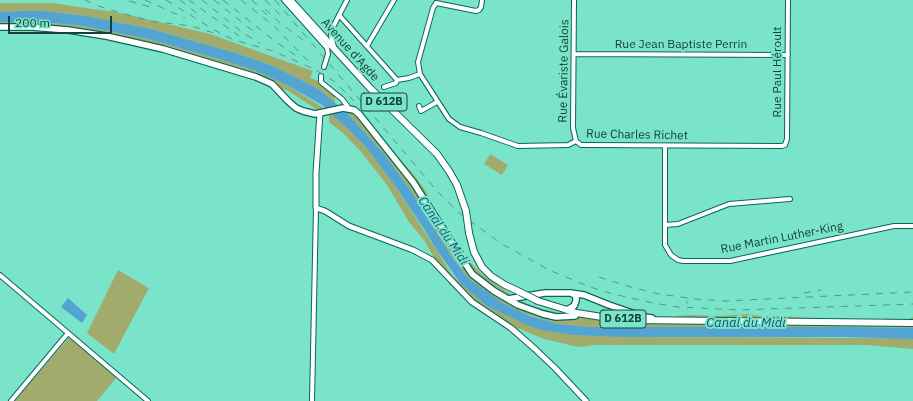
<!DOCTYPE html>
<meta charset="utf-8">
<style>
body{margin:0}
#map{position:relative;width:913px;height:401px;overflow:hidden;background:#7ae4cb;font-family:"IBM Plex Sans",sans-serif}
canvas{display:block}
.scale{position:absolute;left:8px;top:16px;width:104px;height:18px;box-sizing:border-box;border:2px solid #154339;border-top:0;padding-left:5px;font-size:12px;line-height:14px;white-space:nowrap;color:#154339;-webkit-text-stroke:3px #7ae4cb;paint-order:stroke}
</style>
<div id="map">
<canvas width="913" height="401"></canvas>
<div class="scale">200 m</div>
</div>
<script>
const g = document.querySelector('canvas').getContext('2d');
g.lineJoin = 'round';
function fillPath(path, color) { g.fillStyle = color; g.fill(path, 'evenodd'); }
const poly = rows => new Path2D(rows.map(r => 'M' + r).join(''));
function stroke(path, color, width, dash) { g.strokeStyle = color; g.lineWidth = width; g.lineCap = dash ? 'butt' : 'round'; g.setLineDash(dash || []); g.stroke(path); }
function drawText(font, color, halo, rows, align = 'center') {
  g.font = font + ' "IBM Plex Sans",sans-serif'; g.lineWidth = 4; g.setLineDash([]); g.textBaseline = 'middle'; g.strokeStyle = halo; g.fillStyle = color; for (const [text, x, y, turn = 0] of rows) {
    g.save(); g.translate(x, y); g.rotate((+turn || 0) * Math.PI / 180); g.textAlign = isNaN(turn) ? turn : align; if (halo) g.strokeText(text, 0, 0); g.fillText(text, 0, 0); g.restore();
  }
}
fillPath(poly([
 [0,3,52,3,93,9,116,12,210,34,313,71,310,78,321,82,335,93,335,103,321,91,299,79,273,66,239,54,151,29,86,16,44,11,0,12],
 [33,21,83,26,148,39,222,60,256,71,285,84,327,110,320,113,316,109,287,90,277,89,268,83,240,75,186,57,83,32,0,27,0,22],
 [348,109,358,111,415,176,426,191,433,207,451,236,470,262,483,275,517,299,532,306,567,315,669,320,678,316,690,315,716,316,747,314,760,316,779,316,847,320,876,320,888,318,902,322,913,317,913,328,850,327,589,327,558,324,516,311,492,297,469,279,443,245,414,195,385,155,347,113],
 [333,114,366,147,396,187,453,276,475,296,573,335,645,337,893,338,913,339,913,349,866,345,597,345,578,347,544,339,520,329,502,325,476,309,449,284,424,240,409,222,387,185,362,153,344,134,329,122,329,115],
 [490,154,508,165,502,175,484,164],
 [118,270,149,288,114,354,87,333],
 [69,338,72,338,117,377,97,401,14,401]
]), '#a1ac6c');
fillPath(poly([
 [23,11,44,11,86,16,151,29,239,54,273,66,311,85,321,91,347,113,385,155,414,195,422,210,454,260,469,279,504,304,530,316,558,324,589,327,850,327,913,328,913,339,848,337,623,337,573,335,541,330,527,325,487,306,461,284,436,249,424,229,396,187,366,147,347,128,322,105,285,84,256,71,222,60,148,39,83,26,53,23,0,22,0,12],
 [68,298,87,315,82,323,61,307]
]), '#54a4d3');
stroke(poly([
 [687,304,687,301]
]), '#54a4d3', 1);
const minor = poly([
 [284,0,327,48,328,54,324,67],
 [574,0,573,128,576,141],
 [436,3,433,8,418,62,420,74,449,119,460,127,481,133,518,146,568,145,576,141],
 [436,3,476,11,479,10,481,7,482,0],
 [339,15,397,80,409,78,420,74],
 [367,46,394,0],
 [334,47,331,35,333,27,347,0],
 [574,54,788,55],
 [321,76,321,82,342,99,348,107],
 [384,87,396,83,397,80],
 [419,106,421,111,437,102],
 [576,141,581,145,588,145,782,146,785,145,787,139,788,0],
 [665,146,665,245,671,255,678,260,683,261,730,261,894,226,913,226],
 [665,225,678,224,729,204,790,199],
 [0,275,148,401],
 [11,401,68,333],
 [312,401,316,208]
]);
const tertiary = poly([
 [320,113,316,173,316,208,325,211,349,226,413,250,432,260,472,302,511,328,535,349,555,368,586,401]
]);
const secondary = poly([
 [0,27,32,27,68,30,106,36,137,43,163,49,256,77,272,84,288,101,296,108,303,111,315,114,343,108,354,110,359,114,413,182,472,274,494,291,518,305,543,314,556,317,575,316,577,313],
 [508,299,545,293,570,293,584,295,609,305,644,317,652,318],
 [567,310,574,306,576,301,576,296,571,293]
]);
const primary = poly([
 [290,0,370,88,437,154,449,171,457,185,466,211],
 [469,233,474,252,482,267,491,276,505,285,520,292],
 [538,301,577,313,608,318,633,320,913,323]
]);
stroke(minor, '#076858', 6);
stroke(tertiary, '#076858', 7);
stroke(secondary, '#076858', 8);
stroke(primary, '#076858', 8);
stroke(minor, '#fff', 4);
stroke(tertiary, '#fff', 5);
stroke(secondary, '#fff', 5.5);
stroke(primary, '#fff', 6);
stroke(poly([
 [85,0,95,5,121,13,151,21,191,26,214,33],
 [145,0,185,18],
 [166,0,216,31,234,40,273,51,314,69,335,82,354,101],
 [180,0,198,14],
 [189,0,239,36],
 [202,0,243,33,260,43],
 [214,0,253,31],
 [223,0,276,42,298,57],
 [241,0,274,26,311,64],
 [252,0,268,16],
 [265,0,285,20],
 [275,0,438,192,459,213,502,244,549,270,590,287,613,294,653,303,678,307,738,310,913,304],
 [129,1,154,8],
 [265,9,280,23,307,43],
 [599,277,634,288,659,294,695,299,725,301,913,292],
 [804,293,821,290]
]), '#4c9a88', 1, [7, 7]);
const primaryBridge = poly([
 [466,211,469,233],
 [520,292,538,301]
]);
stroke(primaryBridge, '#076858', 8, []);
stroke(primaryBridge, '#fff', 6);
for (const [x, y, w] of [
 [384,102,46],
 [623,319,46]
]) { const box = new Path2D(); box.roundRect(x - w / 2, y - 9, w, 18, 3); g.fillStyle = '#7ae4cb'; g.fill(box); stroke(box, '#154339', 1); }
drawText('bold 11px', '#154339', null, [
 ["D 612B",384,102],
 ["D 612B",623,319]
]);
drawText('12px', '#154339', '#7ae4cb', [
 ["Rue Jean Baptiste Perrin",681,45],
 ["Avenue d'Agde",350,50,48],
 ["Rue Évariste Galois",564,71,-89],
 ["Rue Paul Héroult",778,72,-90],
 ["Rue Charles Richet",637,135,1],
 ["Rue Martin Luther-King",782,238,-11]
]);
drawText('italic 13px', '#185576', '#7ae4cb', [
 ["Canal du Midi",443,231,56],
 ["Canal du Midi",746,323]
]);
</script>
